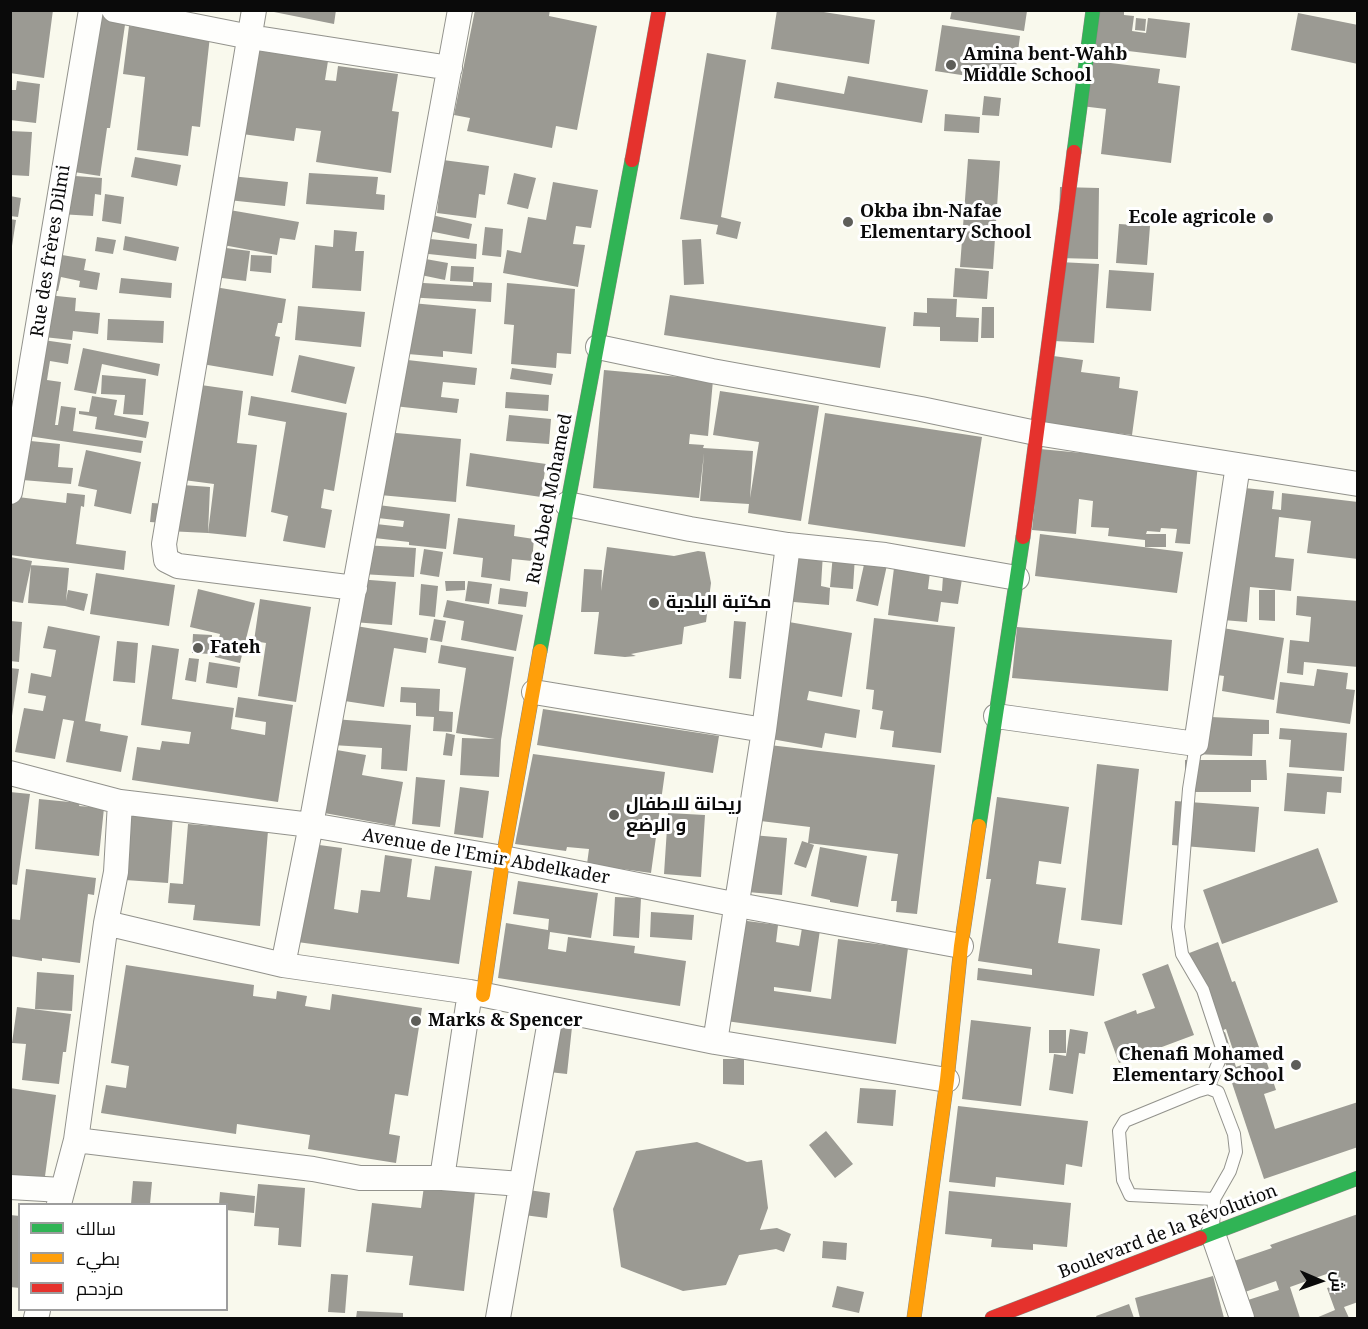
<!DOCTYPE html>
<meta charset="utf-8">
<style>
body{margin:0}
#map{position:relative;width:1368px;height:1329px;overflow:hidden;background:#f9f9ed;font-family:"Noto Serif",Cairo,serif}
canvas{display:block}
.frame{position:absolute;inset:0;border:12px solid #0a0a0a;pointer-events:none}
.legend{position:absolute;left:18px;top:1203px;width:210px;height:108px;box-sizing:border-box;background:#fff;border:2px solid #9d9d9d;margin:0;padding:8px 10px;list-style:none;font-size:18px;color:#0a0a0a}
.legend li{display:flex;align-items:center;gap:12px;height:30px}
.legend b{width:30px;border:2px solid #9d9d9d}
.north{position:absolute;left:1290px;top:1251px;width:60px;height:60px;-webkit-text-stroke:4px #fff;paint-order:stroke;rotate:92deg;font-size:16px;font-weight:700;line-height:24px;text-align:center;color:#0a0a0a}
.north::after{content:'';display:block;margin:auto;width:21px;height:27px;background:#0a0a0a;clip-path:polygon(50% 0,100% 100%,50% 72%,0 100%)}
</style>
<div id="map">
<canvas width="1368" height="1329"></canvas>
<div class="frame"></div>
<ul class="legend">
<li><b style="height:8px;background:#30b455"></b>سالك</li>
<li><b style="height:8px;background:#ff9f0a"></b>بطيء</li>
<li><b style="height:8px;background:#e5322d"></b>مزدحم</li>
</ul>
<div class="north">ش</div>
</div>
<script>
const g = document.querySelector('canvas').getContext('2d');
g.lineJoin = 'round';
function fillPath(path, color) { g.fillStyle = color; g.fill(path, 'evenodd'); }
const poly = rows => new Path2D(rows.map(r => 'M' + r).join(''));
function stroke(path, color, width, dash) { g.strokeStyle = color; g.lineWidth = width; g.lineCap = dash ? 'butt' : 'round'; g.setLineDash(dash || []); g.stroke(path); }
function drawText(font, color, halo, rows, align = 'center') {
  g.font = font + ' "Noto Serif",Cairo,serif'; g.lineWidth = 6; g.setLineDash([]); g.textBaseline = 'middle'; g.strokeStyle = halo; g.fillStyle = color; for (const [text, x, y, turn = 0] of rows) {
    g.save(); g.translate(x, y); g.rotate((+turn || 0) * Math.PI / 180); g.textAlign = isNaN(turn) ? turn : align; if (halo) g.strokeText(text, 0, 0); g.fillText(text, 0, 0); g.restore();
  }
}
fillPath(poly([
 [10,10,53,10,44,78,10,73],
 [264,10,336,10,334,24],
 [475,10,550,10,549,16,597,26,577,130,556,126,552,148,467,131,470,118,454,115],
 [777,10,811,10,875,20,869,64,771,49],
 [952,10,1024,10,1027,11,1024,31,950,19],
 [1091,10,1124,10,1124,15,1134,16,1132,31,1146,33,1148,18,1190,23,1186,58,1087,46],
 [85,12,126,18,110,128,107,128,100,176,61,170],
 [1298,13,1358,25,1358,64,1291,50],
 [1136,18,1146,19,1145,31,1135,30],
 [942,25,1020,36,1014,83,935,71],
 [129,26,210,36,200,127,192,126,188,156,137,150,145,77,123,74],
 [253,50,328,61,325,80,336,81,338,66,398,74,392,111,399,112,391,173,316,162,321,131,296,128,294,141,242,134],
 [707,53,746,60,721,217,741,222,737,239,716,234,718,225,680,219],
 [1086,60,1160,69,1158,83,1180,86,1171,163,1101,154,1106,109,1081,106],
 [848,76,928,90,922,123,774,98,777,82,844,94],
 [17,81,40,84,36,123,10,120,10,90,16,90],
 [984,96,1001,98,999,116,982,115],
 [945,114,980,117,979,133,944,131],
 [10,131,32,132,29,176,10,175],
 [135,157,181,165,177,186,131,177],
 [968,159,1000,161,993,269,960,267],
 [443,160,489,166,485,195,479,194,476,218,437,213],
 [309,173,378,177,376,194,385,195,384,210,306,204],
 [514,173,536,178,528,209,507,204],
 [62,175,102,178,101,195,95,194,93,216,59,214],
 [231,176,288,182,285,206,228,200],
 [553,182,598,190,591,228,576,226,573,244,585,245,578,287,503,273,507,250,521,253,528,217,546,220],
 [1060,187,1099,188,1098,259,1058,258],
 [105,194,124,197,121,224,102,221],
 [10,196,21,198,18,217,10,216],
 [218,208,299,222,295,240,280,238,277,255,223,245],
 [427,214,472,224,469,239,424,230],
 [10,219,16,220,12,246,10,246],
 [1119,224,1150,226,1147,265,1116,263],
 [485,227,503,229,501,257,482,255],
 [334,230,357,232,355,251,364,251,361,291,312,288,315,245,333,247],
 [125,236,179,247,176,261,123,250],
 [97,237,116,240,113,254,95,251],
 [421,238,477,244,476,259,419,253],
 [701,239,704,284,684,285,682,240],
 [218,247,250,251,246,281,214,277],
 [44,252,86,259,84,270,100,273,97,290,79,287,80,281,61,277,58,291,38,287],
 [251,255,272,256,271,273,250,271],
 [420,258,448,263,445,280,416,274],
 [1059,262,1099,264,1094,343,1054,341],
 [451,266,474,267,473,282,492,283,491,302,406,297,407,282,473,286,473,282,450,281],
 [955,268,989,271,987,299,953,297],
 [1109,270,1154,273,1151,311,1106,308],
 [121,278,172,283,171,298,119,293],
 [507,283,575,289,571,354,557,353,556,368,511,364,514,325,504,324],
 [209,286,286,299,282,323,278,323,275,336,280,337,273,376,196,363],
 [38,294,76,298,75,311,100,313,98,334,73,331,72,340,34,336],
 [670,295,886,327,880,368,664,335],
 [927,298,957,299,956,317,979,318,978,342,940,341,940,327,913,326,914,312,927,313],
 [401,302,476,309,472,354,443,351,443,357,396,353],
 [298,306,365,312,361,347,295,340],
 [982,307,994,307,994,338,981,338],
 [108,319,164,321,163,343,107,340],
 [29,338,71,344,68,364,50,361,47,380,61,382,55,425,58,425,61,406,76,408,73,431,143,441,141,453,15,434],
 [83,348,160,364,158,376,102,364,96,394,74,390],
 [299,355,355,367,346,404,291,392],
 [1046,355,1083,360,1081,372,1120,377,1119,388,1138,391,1132,435,1038,423],
 [399,359,477,368,475,385,443,382,441,397,459,399,457,413,394,406],
 [512,368,553,374,551,385,510,379],
 [604,370,713,380,708,436,690,434,689,444,704,445,703,448,753,451,750,498,759,442,713,435,720,391,819,406,801,521,748,513,749,504,700,501,704,453,699,498,593,488],
 [102,375,146,379,143,415,123,414,125,395,101,394],
 [187,383,243,391,237,443,257,445,246,537,208,533,214,484,176,479],
 [506,392,549,395,548,411,505,408],
 [92,396,117,400,114,415,149,422,146,438,95,429,97,417,79,414,79,411,89,412],
 [251,396,347,413,334,491,324,489,321,508,332,510,325,548,283,541,288,516,271,512,286,422,248,415],
 [825,413,982,437,965,547,808,524],
 [509,415,551,419,549,444,506,441],
 [375,431,461,439,456,502,369,494],
 [11,439,60,444,58,467,73,468,71,484,10,479],
 [1040,449,1198,464,1190,544,1175,543,1177,529,1161,528,1160,532,1147,531,1146,534,1166,534,1166,547,1145,547,1145,540,1108,536,1109,528,1091,527,1093,501,1079,499,1076,534,1032,530],
 [86,450,141,462,131,514,94,506,97,490,78,486],
 [470,453,546,464,541,497,466,486],
 [169,484,210,487,208,533,167,531],
 [1225,486,1274,491,1272,509,1281,510,1282,493,1358,502,1358,559,1307,553,1311,521,1279,517,1275,557,1294,559,1291,591,1250,587,1247,622,1211,619],
 [67,493,85,495,84,507,81,506,76,544,126,551,124,570,10,555,10,496,66,503],
 [152,503,166,504,165,523,150,522],
 [370,504,450,514,446,549,409,545,409,542,366,537,367,523,403,527,404,521,369,517],
 [458,518,515,525,514,536,534,539,532,561,512,559,510,581,481,577,483,558,453,554],
 [1040,534,1183,552,1177,593,1035,576],
 [362,545,416,548,414,577,361,574],
 [607,547,674,556,698,551,705,552,711,583,706,622,684,627,682,644,631,654,636,656,625,657,594,654,599,612,581,612,584,569,602,570,601,591],
 [424,549,443,552,439,577,420,574],
 [786,550,823,553,821,586,830,588,829,605,782,601],
 [833,554,855,556,853,589,830,587],
 [10,557,32,561,23,603,10,601],
 [865,560,887,565,878,606,856,601],
 [31,565,69,568,66,601,68,590,88,594,84,611,65,606,28,603],
 [894,568,930,572,928,589,942,591,943,576,962,579,958,604,941,602,938,622,888,615],
 [96,573,175,585,169,626,90,614],
 [357,579,396,582,392,625,353,622],
 [445,581,465,581,465,590,446,591],
 [468,581,492,584,489,604,465,601],
 [421,584,438,586,435,617,419,615],
 [500,588,528,592,526,607,498,604],
 [198,589,255,603,240,663,215,657,220,634,190,627],
 [1259,590,1275,590,1275,621,1259,620],
 [1297,596,1358,601,1358,667,1304,662,1303,675,1287,673,1290,640,1309,642,1311,617,1296,615],
 [260,599,311,607,296,702,258,696,266,643,254,641],
 [447,600,523,615,516,651,461,640,464,621,443,617],
 [874,618,955,627,941,753,892,747,894,731,880,729,883,711,872,709,874,690,866,689],
 [434,619,446,621,442,642,430,640],
 [10,621,22,622,19,662,10,661],
 [734,621,746,622,741,679,729,678],
 [789,622,852,633,842,697,809,691,807,700,860,710,856,738,825,733,822,748,760,737],
 [350,625,428,638,426,653,394,648,384,707,338,700],
 [1204,625,1284,638,1274,700,1222,691,1224,676,1196,672],
 [48,626,100,636,85,721,101,724,100,731,128,736,121,772,66,762,74,721,63,719,55,759,15,752,24,708,43,711,46,696,28,693,31,673,51,677,56,650,43,648],
 [1017,627,1172,640,1168,691,1012,678],
 [193,634,212,635,211,654,192,653],
 [117,641,138,643,135,683,113,681],
 [152,645,179,649,172,699,234,708,231,729,265,735,266,722,235,717,238,697,293,705,278,802,132,780,137,747,160,750,162,741,189,744,191,732,141,725],
 [441,645,514,657,501,740,499,777,460,775,462,738,495,739,456,733,466,668,438,663],
 [189,658,199,659,196,682,185,680],
 [209,662,240,667,237,688,206,683],
 [10,668,19,669,12,716,10,716],
 [1317,669,1348,673,1346,689,1355,690,1350,724,1276,713,1280,682,1314,686],
 [401,687,440,689,439,711,453,712,452,732,433,731,434,717,416,716,416,703,400,702],
 [543,709,719,736,713,773,537,745],
 [1192,716,1269,720,1269,734,1253,734,1252,756,1190,754],
 [334,719,411,725,407,771,381,769,382,748,332,745],
 [1280,728,1347,733,1344,771,1289,767,1291,740,1279,739],
 [446,733,455,735,452,756,443,755],
 [753,743,935,765,917,914,896,912,897,901,891,901,898,854,808,843,810,827,744,819],
 [319,747,366,755,362,775,403,782,395,826,308,810],
 [533,754,665,772,651,873,587,864,589,849,567,847,566,851,515,844],
 [1185,760,1266,760,1267,780,1251,780,1251,792,1185,792],
 [1097,764,1139,769,1122,925,1081,920],
 [1287,773,1342,777,1341,793,1327,792,1325,814,1284,811],
 [416,777,445,780,440,827,412,824],
 [460,787,489,791,483,838,454,834],
 [10,792,30,794,17,885,10,884],
 [997,797,1069,807,1061,864,1039,861,1036,884,1066,888,1058,943,1100,949,1094,996,977,980,978,968,1032,975,1032,969,978,961,991,879,986,879],
 [39,799,80,803,79,806,104,808,99,856,35,849],
 [1175,801,1259,807,1255,852,1172,845],
 [130,812,173,815,168,883,125,880],
 [668,813,705,815,701,877,664,874],
 [188,824,268,831,260,926,193,920,195,905,168,903,170,883,183,884],
 [740,834,787,838,782,895,736,891],
 [802,841,814,845,806,868,794,864],
 [304,843,342,848,334,909,358,913,361,890,380,892,385,855,412,859,407,897,430,900,435,866,472,871,459,964,290,941],
 [820,847,867,856,858,907,830,902,830,900,811,896],
 [1318,848,1338,902,1222,944,1203,890],
 [26,869,96,878,94,895,88,894,80,963,42,958,42,961,10,956,10,919,20,920],
 [518,881,598,893,591,938,550,932,548,949,566,952,568,937,635,946,634,953,686,961,680,1006,498,978,506,923,548,930,549,919,513,914],
 [615,897,641,898,639,938,613,936],
 [651,912,694,915,692,940,650,937],
 [724,918,778,925,776,942,799,946,802,928,820,930,811,992,774,987,774,991,831,999,838,939,908,948,896,1044,711,1019],
 [1218,942,1232,982,1235,981,1260,1050,1236,1059,1226,1029,1212,1034,1184,955],
 [1168,964,1194,1035,1119,1063,1104,1022,1136,1010,1137,1014,1155,1008,1142,974],
 [126,965,254,985,253,996,276,999,277,991,307,996,305,1006,330,1010,332,994,422,1008,408,1096,395,1094,389,1134,400,1136,396,1163,308,1149,310,1135,237,1124,236,1134,101,1113,106,1085,126,1088,129,1066,111,1063],
 [37,972,74,975,72,1011,35,1009],
 [17,1007,71,1014,66,1052,63,1052,59,1084,22,1080,26,1044,12,1043],
 [971,1020,1031,1027,1021,1106,962,1099],
 [553,1025,572,1027,567,1074,549,1072],
 [1070,1029,1088,1032,1085,1054,1079,1053,1073,1094,1049,1090,1054,1054,1066,1056],
 [1049,1030,1066,1030,1066,1053,1049,1053],
 [1225,1032,1236,1067,1265,1057,1276,1090,1264,1094,1275,1129,1358,1102,1358,1147,1264,1179,1216,1035],
 [723,1059,744,1059,744,1085,723,1084],
 [10,1088,56,1095,43,1191,10,1186],
 [860,1088,896,1090,893,1126,857,1123],
 [958,1106,1088,1121,1082,1167,1066,1164,1064,1185,996,1177,995,1187,949,1182],
 [826,1131,853,1164,835,1178,809,1145],
 [697,1142,747,1162,762,1160,768,1208,760,1230,777,1228,791,1234,784,1252,776,1249,739,1255,726,1285,683,1291,621,1267,613,1209,636,1151],
 [133,1181,152,1182,150,1204,131,1204],
 [258,1184,305,1188,301,1247,278,1245,279,1228,254,1226],
 [424,1186,475,1192,464,1291,409,1285,413,1256,366,1252,372,1203,421,1208],
 [528,1190,550,1193,547,1218,524,1215],
 [949,1191,1071,1203,1067,1247,1033,1244,1033,1250,991,1247,992,1239,945,1234],
 [220,1192,255,1196,254,1213,226,1210,226,1204,219,1204],
 [1358,1214,1358,1302,1344,1307,1349,1318,1316,1318,1335,1310,1327,1288,1339,1284,1335,1271,1290,1287,1300,1318,1254,1318,1248,1300,1279,1290,1276,1281,1245,1292,1234,1261,1272,1248,1270,1245],
 [10,1215,20,1216,20,1288,10,1287],
 [823,1241,847,1243,846,1260,822,1258],
 [331,1274,348,1275,345,1313,328,1312],
 [1213,1276,1224,1318,1140,1318,1135,1298],
 [837,1286,864,1292,859,1313,832,1307],
 [1129,1304,1134,1318,1097,1318,1096,1316],
 [357,1311,403,1313,403,1318,356,1318]
]), '#9b9a93');
const lane = poly([
 [1196,744,1189,789,1178,927,1182,954,1203,990,1223,1051,1208,1088],
 [1213,1232,1214,1199,1230,1171,1236,1152,1234,1134,1218,1092,1208,1088,1198,1091,1125,1121,1119,1131,1123,1180,1130,1195,1214,1199]
]);
const street = poly([
 [114,10,250,37,450,68],
 [254,10,164,544,166,560,178,566,355,588],
 [598,347,712,371,921,409,1036,433,1358,484],
 [10,492,91,10],
 [567,504,690,529,788,545,885,555,1017,578],
 [534,692,764,730],
 [996,716,1196,744,1238,465],
 [10,773,120,802,311,825,503,858,738,905,961,946],
 [106,923,283,965,470,992,715,1042,947,1080],
 [283,965,311,825,460,10],
 [715,1042,764,730,788,545],
 [76,1140,313,1169,360,1178,442,1178,521,1184],
 [442,1178,470,992],
 [10,1187,62,1190],
 [59,1204,76,1140,106,923,116,872,120,802],
 [1213,1234,1242,1318],
 [36,1318,38,1310],
 [498,1318,552,1009]
]);
const fast = poly([
 [1074,152,1093,10],
 [540,651,632,160],
 [979,826,1023,537],
 [1200,1238,1358,1178]
]);
const slow = poly([
 [483,995,503,858,540,651],
 [914,1318,947,1080,961,946,979,826]
]);
const jam = poly([
 [632,160,659,10],
 [1023,537,1074,152],
 [992,1318,1200,1238]
]);
stroke(lane, '#92928c', 14);
stroke(street, '#92928c', 26);
stroke(fast, '#888883', 15);
stroke(slow, '#888883', 15);
stroke(jam, '#888883', 15);
stroke(lane, '#fefefc', 12);
stroke(street, '#fefefc', 24);
stroke(fast, '#30b455', 14);
stroke(slow, '#ff9f0a', 14);
stroke(jam, '#e5322d', 14);
for (const [x, y, r, color] of [
 [951,65,6,"#5e5e59"],
 [1268,218,6,"#5e5e59"],
 [848,222,6,"#5e5e59"],
 [654,603,6,"#5e5e59"],
 [198,648,6,"#5e5e59"],
 [614,815,6,"#5e5e59"],
 [416,1021,6,"#5e5e59"],
 [1296,1065,6,"#5e5e59"]
]) { const dot = new Path2D(); dot.arc(x, y, r, 0, 2 * Math.PI); g.fillStyle = color; g.fill(dot); stroke(dot, '#fff', 2); }
drawText('bold 18px', '#0a0a0a', '#fff', [
 ["Amina bent-Wahb",963,55],
 ["Middle School",963,76],
 ["Okba ibn-Nafae",860,212],
 ["Elementary School",860,233],
 ["Ecole agricole",1256,218,"right"],
 ["مكتبة البلدية",666,603],
 ["Fateh",210,648],
 ["ريحانة للاطفال",626,805],
 ["و الرضع",626,826],
 ["Marks & Spencer",428,1021],
 ["Chenafi Mohamed",1284,1055,"right"],
 ["Elementary School",1284,1076,"right"]
], 'left');
drawText('18px', '#0a0a0a', '#fff', [
 ["Rue des frères Dilmi",51,251,-81],
 ["Rue Abed Mohamed",550,499,-79],
 ["Avenue de l'Emir Abdelkader",486,857,10],
 ["Boulevard de la Révolution",1168,1232,-21]
]);
</script>
